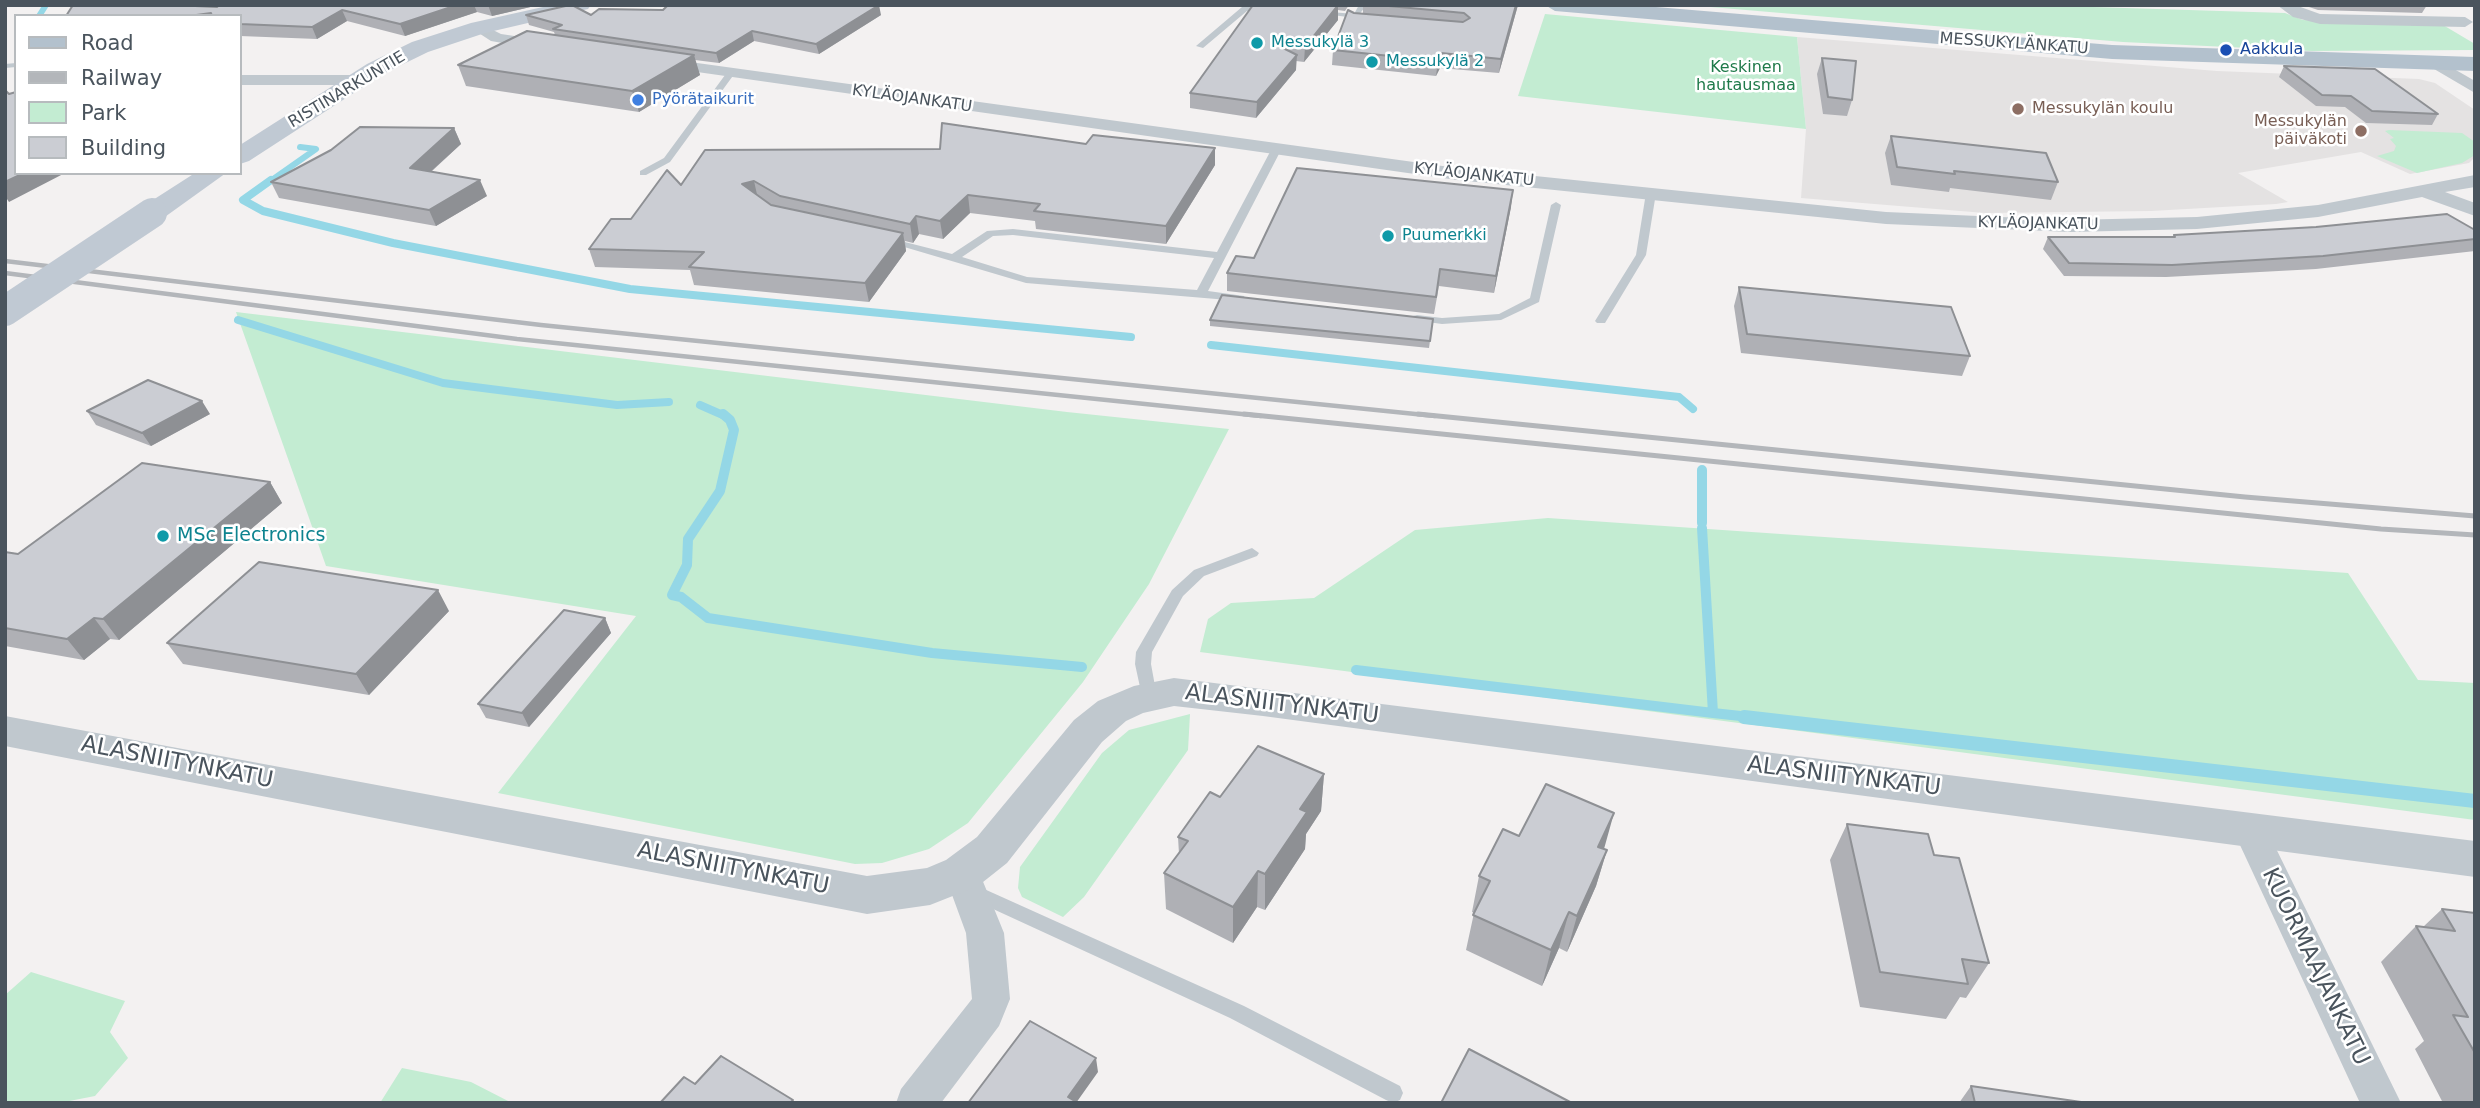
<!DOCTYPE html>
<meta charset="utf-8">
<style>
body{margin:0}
#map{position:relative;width:2480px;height:1108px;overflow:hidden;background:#f3f1f1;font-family:"DejaVu Sans",sans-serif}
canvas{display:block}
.frame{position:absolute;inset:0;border:7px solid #4a545d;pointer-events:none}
.legend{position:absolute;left:14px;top:14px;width:228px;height:161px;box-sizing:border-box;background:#fff;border:2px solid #b7bbbe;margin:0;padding:9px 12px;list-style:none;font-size:21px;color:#4a545d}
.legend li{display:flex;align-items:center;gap:14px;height:35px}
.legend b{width:35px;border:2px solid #b7bbbe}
</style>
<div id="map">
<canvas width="2480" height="1108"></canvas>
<div class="frame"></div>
<ul class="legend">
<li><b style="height:9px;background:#b3c1cd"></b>Road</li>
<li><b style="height:9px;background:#b3b6ba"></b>Railway</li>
<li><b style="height:19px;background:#c3ecd2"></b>Park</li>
<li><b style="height:19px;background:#cbcdd3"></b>Building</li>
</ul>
</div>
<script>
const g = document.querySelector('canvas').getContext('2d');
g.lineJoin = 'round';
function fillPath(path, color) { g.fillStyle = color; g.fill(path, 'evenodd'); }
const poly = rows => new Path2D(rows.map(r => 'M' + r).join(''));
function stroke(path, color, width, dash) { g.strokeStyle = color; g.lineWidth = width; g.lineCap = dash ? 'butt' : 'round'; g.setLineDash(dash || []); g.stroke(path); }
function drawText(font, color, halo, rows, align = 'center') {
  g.font = font + ' "DejaVu Sans",sans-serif'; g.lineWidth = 5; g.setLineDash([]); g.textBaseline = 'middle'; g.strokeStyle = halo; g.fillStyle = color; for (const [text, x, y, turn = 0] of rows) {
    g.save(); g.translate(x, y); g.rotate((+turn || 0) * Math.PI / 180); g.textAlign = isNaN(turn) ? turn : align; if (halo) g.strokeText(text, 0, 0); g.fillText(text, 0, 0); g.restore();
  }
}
fillPath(poly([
 [1797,37,2217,71,2419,79,2435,83,2475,110,2475,157,2469,163,2410,174,2361,152,2238,173,2288,202,2276,204,2151,211,1985,213,1801,198,1806,129]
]), '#e4e2e2');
fillPath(poly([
 [1687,5,2029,5,2285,13,2303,20,2443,25,2475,44,2475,50,2312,51,2123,42],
 [1545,14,1797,37,1806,129,1518,96],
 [2389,130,2462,133,2475,142,2475,155,2462,163,2417,173,2377,156,2394,151,2396,146,2390,139,2394,138,2385,131],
 [236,312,1067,412,1229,429,1149,584,1083,682,968,823,929,849,882,863,855,864,498,793,636,616,326,566],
 [1548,518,2348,573,2418,680,2475,683,2475,820,1200,652,1208,619,1231,603,1314,598,1415,530],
 [1190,714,1188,750,1084,897,1063,917,1022,897,1018,888,1020,867,1102,753,1129,730],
 [31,972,125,1001,110,1032,128,1058,95,1096,59,1103,5,1103,5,995],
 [402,1068,471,1082,512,1103,380,1103]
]), '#c3ecd2');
stroke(poly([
 [39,16,46,5],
 [269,182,316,149,300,147]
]), '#94d7e6', 6);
stroke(poly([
 [271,180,243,200,263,211,393,243,630,289,1131,337],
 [238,320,443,383,617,405,669,402],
 [1211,345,1679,397,1693,409],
 [700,405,725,416]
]), '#94d7e6', 8);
stroke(poly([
 [723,414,730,420,734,430,720,491,688,539,687,565,672,595,681,597,708,618,932,653,1082,667],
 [1702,470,1702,523],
 [1702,528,1713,713,1759,718],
 [1356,670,1713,713]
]), '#94d7e6', 10);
stroke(poly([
 [1744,717,2475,801]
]), '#94d7e6', 14);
fillPath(poly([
 [1359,5,1367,5,1356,18,1316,13,1320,11,1354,14,1359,5],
 [1269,6,1273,8,1272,10,1247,11,1203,48,1196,46,1242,7,1269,6],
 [16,63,16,67,5,68,5,64,16,63],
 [728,71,735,73,670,162,646,175,640,175,640,171,664,158,728,71],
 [1276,147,1281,150,1208,291,1244,296,1245,298,1240,301,1026,283,884,241,889,238,952,254,987,231,1013,229,1217,252,1271,150,1276,147],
 [1013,235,1214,258,1197,290,1027,277,962,257,993,236,1013,235],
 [1651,190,1656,193,1646,255,1605,323,1597,323,1595,321,1636,255,1646,193,1651,190],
 [1556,202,1561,205,1539,302,1501,320,1442,324,1413,320,1413,316,1417,315,1442,318,1499,314,1530,298,1551,205,1556,202],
 [1252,548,1259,553,1257,556,1204,576,1183,596,1152,652,1151,664,1157,697,1155,701,1149,703,1143,701,1135,664,1136,652,1172,590,1194,570,1252,548],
 [973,884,1244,1006,1400,1086,1403,1093,1400,1100,1393,1103,1386,1100,1230,1018,967,897,964,892,967,887,973,884]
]), '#c0c8ce');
fillPath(poly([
 [2277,5,2295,5,2320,14,2465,17,2473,22,2465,27,2320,24,2293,17,2277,5],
 [479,23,501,34,548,41,556,46,548,51,491,41,471,28,479,23],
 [661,58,1457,168,1886,212,2070,220,2197,217,2318,205,2475,175,2475,187,2445,192,2475,203,2475,216,2422,197,2318,217,2197,229,2070,232,1886,224,1457,180,655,66,655,60,661,58],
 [2435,58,2475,81,2475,93,2429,66,2429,60,2435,58],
 [240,75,357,75,365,80,357,85,240,85,240,75],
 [2250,816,2262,820,2401,1103,2360,1103,2233,830,2238,820,2250,816],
 [962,858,975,862,1004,933,1010,999,999,1026,941,1103,896,1103,901,1089,972,999,966,933,944,873,949,862,962,858]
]), '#c0c8ce');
fillPath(poly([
 [1174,678,2475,841,2475,877,1263,716,1174,706,1143,713,1126,721,1102,742,1007,863,978,886,930,905,867,914,5,746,5,716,867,876,927,868,946,860,977,837,1074,720,1098,701,1134,686,1174,678]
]), '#c0c8ce');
fillPath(poly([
 [552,5,591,5,588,9,485,33,428,52,383,74,249,161,240,164,240,145,367,64,412,42,471,23,552,5],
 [195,173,226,173,162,219,142,219,138,213,142,207,195,173]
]), '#c0c9d3');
fillPath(poly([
 [1545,5,1632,5,2112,45,2475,57,2475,71,2112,59,1555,11,1545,5]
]), '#b3c1cd');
stroke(poly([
 [5,261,541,325,1435,416],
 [5,273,517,339,1261,416]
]), '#b3b6ba', 4.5);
stroke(poly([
 [1244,414,2381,529,2475,535],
 [1418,414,2245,497,2475,516]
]), '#b3b6ba', 5);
stroke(poly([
 [5,311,152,213]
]), '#c0c9d3', 30);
fillPath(poly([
 [73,5,214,5,212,6,217,7,219,5,539,5,492,16,477,12,405,36,347,21,317,39,240,36,240,16],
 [1253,5,1349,5,1345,11,1338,10,1338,20,1304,62,1296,61,1296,70,1256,118,1190,108,1190,93],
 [1363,5,1518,5,1499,73,1440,68,1436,76,1332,65,1333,50,1354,13,1363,13],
 [2303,5,2427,5,2422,13,2318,10],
 [663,10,881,15,819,54,754,41,719,63,695,60,700,75,639,112,466,86,458,65,555,35,554,32,529,25,526,15,591,15],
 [1822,58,1852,100,1847,116,1823,114,1817,74],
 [2284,66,2438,114,2432,125,2366,123,2345,107,2316,106,2279,77],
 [454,128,461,144,431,172,487,196,436,226,279,198,271,182],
 [1891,136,2058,182,2051,200,1950,188,1949,192,1891,185,1885,153],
 [940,149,1215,165,1166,244,1036,229,1035,221,970,213,943,239,919,234,913,243,905,241,906,251,869,302,694,285,690,270,595,267,589,249,681,185],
 [1511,207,1494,293,1439,286,1434,314,1227,291,1227,273,1254,258],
 [2475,230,2475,251,2316,269,2166,277,2064,276,2043,249,2048,237,2173,237,2174,235],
 [1739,287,1970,356,1962,376,1741,353,1734,306],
 [1433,319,1429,348,1210,326,1210,320],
 [87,411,210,414,151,446,96,425],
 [270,482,282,503,119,640,110,639,84,660,5,646,5,552,18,554],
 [449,611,369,695,183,664,167,643],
 [605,618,611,633,529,727,486,718,478,704],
 [1324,774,1321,811,1306,834,1305,849,1265,910,1257,907,1233,943,1166,909,1164,873,1179,854,1178,837,1220,797],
 [1847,824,1934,855,1989,963,1966,998,1960,997,1946,1019,1860,1007,1830,860],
 [1519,836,1607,850,1596,886,1567,952,1559,948,1542,986,1466,950,1474,913,1472,912,1479,876],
 [2442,909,2475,913,2475,1103,2443,1103,2415,1049,2424,1041,2381,962,2416,926,2423,927],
 [1971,1086,2088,1103,1959,1103]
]), '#afb0b5');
fillPath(poly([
 [195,5,214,5,201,14,211,13,213,16,189,16],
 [457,5,474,5,477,12,405,36,400,24],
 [488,5,539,5,492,16],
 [879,5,881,15,819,54,816,44],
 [1338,5,1338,20,1304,62,1305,47],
 [1516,5,1518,5,1499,73,1501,59],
 [342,10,347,21,317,39,312,27],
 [752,31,754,41,719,63,716,53],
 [1441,53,1440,68,1436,76,1438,61],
 [694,55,700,75,639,112,632,91],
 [1297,55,1296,70,1256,118,1257,102],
 [454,128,461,144,417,184,410,168],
 [1215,148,1215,165,1166,244,1166,226],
 [24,173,65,173,9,202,5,196,5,182],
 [480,180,487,196,436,226,429,210],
 [754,181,758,199,742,184],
 [1513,190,1511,207,1494,293,1496,276],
 [968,195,970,213,943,239,940,221],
 [916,216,919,234,913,243,910,224],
 [903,233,906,251,869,302,865,283],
 [202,401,210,414,151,446,142,433],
 [270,482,282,503,119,640,103,619],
 [438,590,449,611,369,695,356,674],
 [94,618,110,639,84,660,67,639],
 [605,618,611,633,529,727,522,713],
 [1324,774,1321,811,1306,834,1305,849,1265,910,1265,874,1300,809],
 [1614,813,1604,849,1598,847],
 [1607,850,1596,886,1567,952,1577,916],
 [1258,871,1257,907,1233,943,1233,907],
 [1569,912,1559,948,1542,986,1551,950],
 [1096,1058,1098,1072,1076,1103,1068,1097]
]), '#8e9094');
const building = poly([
 [73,5,195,5,195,6,217,7,219,5,457,5,400,24,342,10,312,27,240,24,240,16,212,16,211,13,189,16,66,16,73,5],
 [570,5,572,5,591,15,599,9,663,10,668,5,879,5,816,44,752,31,716,53,553,29,562,25,526,15,570,5],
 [1253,5,1338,5,1305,47,1275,44,1297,55,1257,102,1190,93,1253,5],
 [1378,5,1516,5,1501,59,1441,53,1438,61,1333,50,1348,10,1354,13,1463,22,1470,18,1464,13,1378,5],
 [527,31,694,55,632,91,458,65,527,31],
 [1822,58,1856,61,1852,100,1828,97,1822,58],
 [2284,66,2375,69,2438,114,2372,111,2351,96,2322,95,2284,66],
 [5,90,9,94,16,92,16,173,24,173,5,182,5,90],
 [942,123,1086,144,1093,135,1215,148,1166,226,1034,211,1040,204,968,195,940,221,916,216,910,224,780,196,754,181,742,184,771,205,903,233,865,283,689,267,704,252,589,249,611,219,631,219,667,170,681,185,705,150,940,149,942,123],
 [360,127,454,128,410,168,480,180,429,210,271,182,331,150,360,127],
 [1891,136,2046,153,2058,182,1954,171,1955,174,1897,167,1891,136],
 [1297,168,1513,190,1496,276,1440,269,1436,297,1227,273,1236,256,1254,258,1297,168],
 [2447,214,2475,230,2475,239,2323,256,2172,265,2069,263,2048,237,2175,237,2174,235,2316,227,2447,214],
 [1739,287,1951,307,1970,356,1747,334,1739,287],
 [1222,295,1433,319,1430,341,1210,320,1222,295],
 [148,380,202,401,142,433,87,411,148,380],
 [142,463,270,482,103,619,94,618,67,639,5,628,5,552,18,554,142,463],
 [259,562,438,590,356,674,167,643,259,562],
 [564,610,605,618,522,713,478,704,564,610],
 [1258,746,1324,774,1300,809,1307,812,1265,874,1258,871,1233,907,1164,873,1188,841,1178,837,1210,792,1220,797,1258,746],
 [1546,784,1614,813,1598,847,1607,850,1577,916,1569,912,1551,950,1473,915,1490,881,1479,876,1503,829,1519,836,1546,784],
 [1847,824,1928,834,1934,855,1959,858,1989,963,1962,959,1968,984,1880,972,1847,824],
 [2442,909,2475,913,2475,1053,2453,1015,2468,1017,2416,926,2455,931,2442,909],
 [1030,1021,1096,1058,1068,1097,1078,1103,968,1103,1030,1021],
 [1469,1049,1572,1103,1441,1103,1469,1049],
 [721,1056,793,1100,790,1103,660,1103,684,1077,695,1084,721,1056],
 [1971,1086,2088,1103,1975,1103,1971,1086]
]);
fillPath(building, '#cbcdd3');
stroke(building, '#8e9094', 2);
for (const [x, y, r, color] of [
 [1257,43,7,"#0f9aa8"],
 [2226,50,7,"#1a4fb4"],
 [1372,62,7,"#0f9aa8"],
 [638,100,7,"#3f7fe0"],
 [2018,109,7,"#8d6e63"],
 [2361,131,7,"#8d6e63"],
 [1388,236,7,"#0f9aa8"],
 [163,536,7,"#0f9aa8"]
]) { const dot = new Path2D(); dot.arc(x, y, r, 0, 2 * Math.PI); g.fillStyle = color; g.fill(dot); stroke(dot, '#fff', 2.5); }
drawText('16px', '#0d838f', '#fff', [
 ["Messukylä 3",1271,43],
 ["Messukylä 2",1386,62],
 ["Puumerkki",1402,236]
], 'left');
drawText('16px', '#4a545d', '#fff', [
 ["MESSUKYLÄNKATU",2014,44,4],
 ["RISTINARKUNTIE",347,90,-31],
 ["KYLÄOJANKATU",912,99,8],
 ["KYLÄOJANKATU",1474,175,6],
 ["KYLÄOJANKATU",2038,224,1]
]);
drawText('16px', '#164399', '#fff', [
 ["Aakkula",2240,50]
], 'left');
drawText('16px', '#1f7a4a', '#fff', [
 ["Keskinen",1746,68],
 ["hautausmaa",1746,86]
]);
drawText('16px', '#366cbe', '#fff', [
 ["Pyörätaikurit",652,100]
], 'left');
drawText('16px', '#785e54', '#fff', [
 ["Messukylän koulu",2032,109],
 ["Messukylän",2347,122,"right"],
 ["päiväkoti",2347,140,"right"]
], 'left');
drawText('19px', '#0d838f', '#fff', [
 ["MSc Electronics",177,536]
], 'left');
drawText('23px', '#4a545d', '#fff', [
 ["ALASNIITYNKATU",1282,705,7],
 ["ALASNIITYNKATU",177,763,11],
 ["ALASNIITYNKATU",1844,777,7],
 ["ALASNIITYNKATU",733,869,11],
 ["KUORMAAJANKATU",2315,967,64]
]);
</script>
